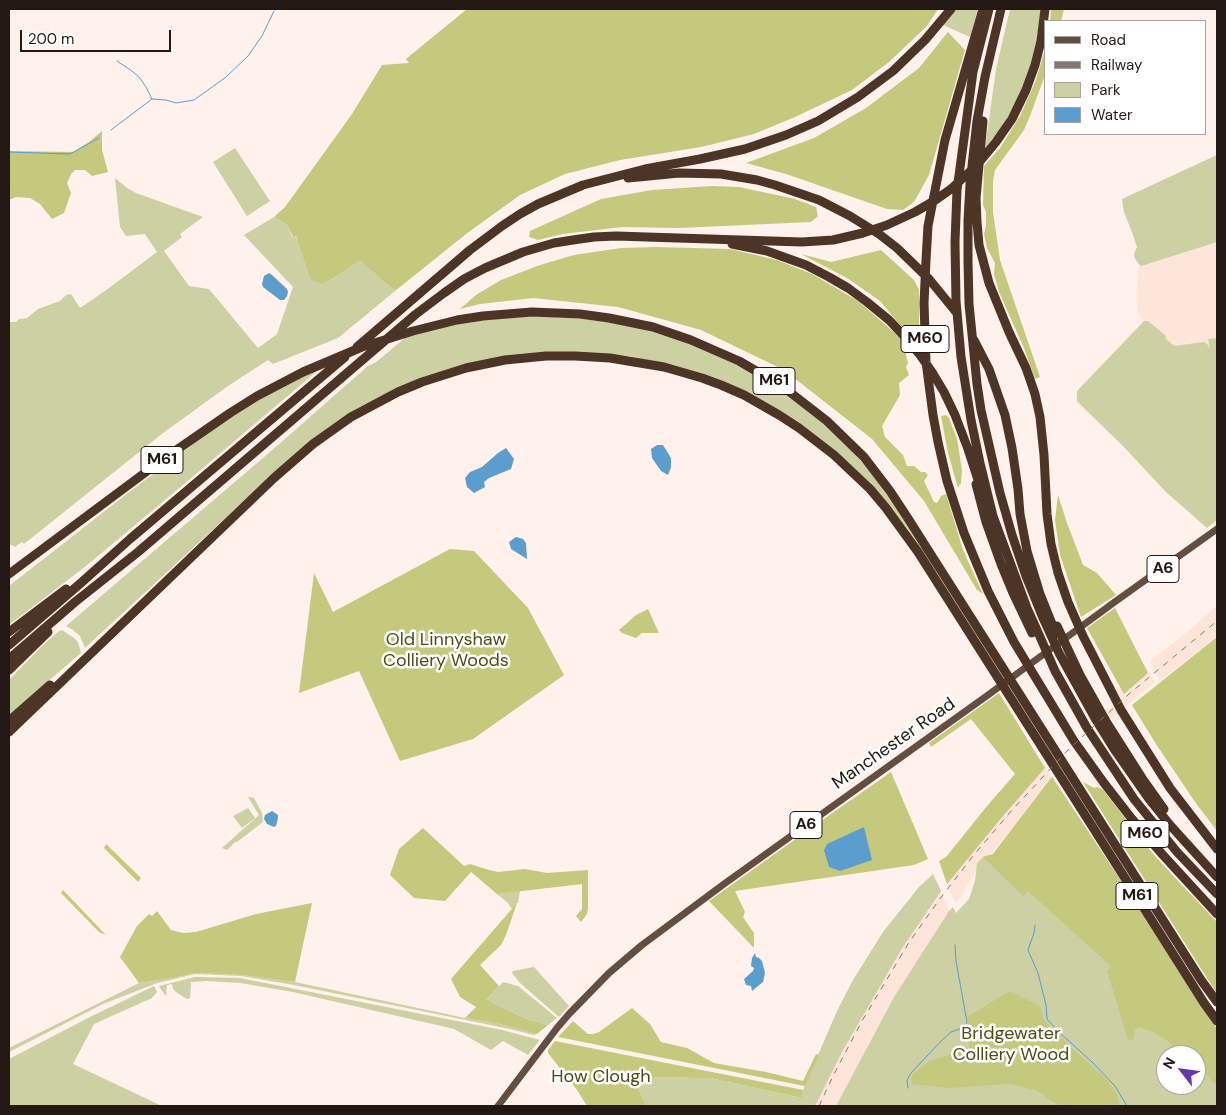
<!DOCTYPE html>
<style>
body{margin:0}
#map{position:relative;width:1226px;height:1115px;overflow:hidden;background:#fff1eb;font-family:"DM Sans",sans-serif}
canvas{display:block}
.frame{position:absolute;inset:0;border:10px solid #231813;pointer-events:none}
.legend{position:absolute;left:1044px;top:20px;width:162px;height:115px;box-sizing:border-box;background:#fff;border:1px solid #a7a3a1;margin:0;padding:6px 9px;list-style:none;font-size:15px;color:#231813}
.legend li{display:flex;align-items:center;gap:10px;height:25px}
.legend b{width:25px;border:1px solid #a7a3a1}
.north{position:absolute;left:1156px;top:1045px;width:50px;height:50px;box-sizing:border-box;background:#fff;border:1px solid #a7a3a1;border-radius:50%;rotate:300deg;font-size:14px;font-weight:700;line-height:20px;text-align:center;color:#231813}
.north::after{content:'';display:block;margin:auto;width:18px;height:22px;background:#6935ac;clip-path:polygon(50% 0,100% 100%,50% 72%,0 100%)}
.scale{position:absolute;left:20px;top:30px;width:151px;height:22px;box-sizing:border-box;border:2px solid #231813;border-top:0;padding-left:6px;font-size:15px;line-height:18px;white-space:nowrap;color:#231813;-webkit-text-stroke:4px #fff;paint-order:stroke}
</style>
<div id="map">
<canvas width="1226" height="1115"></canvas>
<div class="frame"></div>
<ul class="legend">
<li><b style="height:6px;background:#644e42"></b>Road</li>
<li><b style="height:6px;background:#837771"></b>Railway</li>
<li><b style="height:14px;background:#ccd0a3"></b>Park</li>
<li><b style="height:14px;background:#5b9dcc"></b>Water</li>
</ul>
<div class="north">N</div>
<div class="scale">200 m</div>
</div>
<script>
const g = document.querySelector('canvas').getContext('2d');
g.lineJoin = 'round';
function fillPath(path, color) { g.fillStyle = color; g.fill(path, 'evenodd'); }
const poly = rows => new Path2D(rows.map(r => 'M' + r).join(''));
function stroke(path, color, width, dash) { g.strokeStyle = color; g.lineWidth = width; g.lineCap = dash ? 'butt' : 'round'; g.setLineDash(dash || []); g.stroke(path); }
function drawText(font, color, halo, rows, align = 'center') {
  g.font = font + ' "DM Sans",sans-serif'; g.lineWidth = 5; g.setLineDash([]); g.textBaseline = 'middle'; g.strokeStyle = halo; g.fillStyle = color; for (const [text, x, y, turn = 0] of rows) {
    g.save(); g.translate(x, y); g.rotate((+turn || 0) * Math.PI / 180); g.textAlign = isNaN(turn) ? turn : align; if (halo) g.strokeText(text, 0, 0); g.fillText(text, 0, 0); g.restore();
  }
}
fillPath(poly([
 [1217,155,1217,520,1207,528,1166,492,1123,446,1077,403,1076,394,1077,391,1144,322,1138,313,1136,297,1139,265,1134,257,1137,247,1132,232,1124,212,1122,199],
 [1217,605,1217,636,1160,681,1150,661,1191,629],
 [1145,665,1155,682,1125,707,1116,690],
 [1113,704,1118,713,1108,722,1103,713],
 [1042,762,1055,781,977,869,956,905,944,877,994,815],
 [937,883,949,911,894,997,836,1106,811,1106]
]), '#fde5d9');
fillPath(poly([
 [955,9,978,9,970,37,943,25],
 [1010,9,1041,9,1038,37,1028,74,1020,94,1004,124,985,149,996,69],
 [235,148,270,201,247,216,213,162],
 [1217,155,1217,242,1141,266,1139,264,1135,259,1134,254,1137,247,1132,232,1124,212,1122,199],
 [115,178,127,188,136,193,203,217,180,234,182,237,164,251,189,286,209,289,258,348,277,334,293,287,244,235,274,217,287,225,292,237,295,236,324,284,360,261,395,291,338,338,273,364,268,360,228,386,163,433,24,544,22,542,15,547,9,544,9,322,16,322,19,319,27,318,38,309,60,301,66,295,71,294,80,308,105,291,157,252,145,234,126,236,120,227],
 [535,316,588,319,638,327,679,339,722,357,759,376,791,397,820,420,844,442,872,473,938,571,936,572,907,529,884,499,836,452,812,433,782,412,672,366,629,356,583,353,531,354,380,397,261,485,85,648,80,636,73,630,66,626,270,452,368,366,374,363,375,363,406,337,458,322],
 [1144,321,1148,321,1166,336,1165,338,1174,346,1204,342,1208,345,1210,350,1208,339,1217,338,1217,520,1207,528,1166,492,1123,446,1077,401,1077,391],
 [317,371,183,485,86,566,9,625,9,586,128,493,220,424,253,403,287,383],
 [62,630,74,638,78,642,81,653,9,715,9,680,42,646,59,631],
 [1052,777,1125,887,1198,1002,1217,1029,1217,1106,836,1106,894,997,949,911,953,907,956,913,969,899,975,881,977,863,983,857,993,854],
 [1166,1055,1196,1055,1196,1085,1166,1085],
 [248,797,254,798,262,813,263,822,237,842,235,842,227,850,222,848,259,815],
 [248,808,255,818,242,828,233,816],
 [933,874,941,891,901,950,842,1052,815,1106,647,1106,640,1092,628,1077,660,1077,695,1078,710,1078,802,1098,803,1090,837,1011,853,980,883,932,919,887],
 [520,891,518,903,517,903,512,909,508,903,497,894],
 [534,967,569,1006,559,1017,520,983,512,973,513,971],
 [195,973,242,975,295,982,465,1018,500,1024,537,1034,534,1035,510,1029,294,985,241,976,195,974,157,983,103,1004,9,1052,9,1048,139,983,173,978],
 [195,977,240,978,502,1030,540,1040,528,1055,503,1041,491,1050,454,1029,293,992,240,983,207,981,190,982,191,984,190,998,187,999,176,992,173,989,172,984,167,985,166,996,162,991,159,986],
 [503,982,518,986,557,1018,548,1025,527,1019,494,1004,487,999],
 [154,986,157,992,152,998,94,1024,73,1064,162,1106,9,1106,9,1059,90,1017]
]), '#ccd0a3');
fillPath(poly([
 [467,9,938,9,927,26,889,62,852,90,795,117,754,134,701,147,620,160,565,174,520,195,466,234,395,291,360,261,324,284,311,280,296,236,293,237,287,225,274,217,285,207,352,114,382,65,409,63,406,59],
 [1051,9,1064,9,1061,21,1050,21],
 [948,32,965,50,929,175,914,202,903,210,887,209,786,174,746,163,814,138,866,108,919,68],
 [1045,49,1045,75,1030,116,1024,130,995,170,993,181,993,212,1000,260,1040,377,1035,379,1024,348,999,292,994,274,995,263,987,248,984,234,986,225,986,212,983,205,984,166,1000,148,1020,116,1036,80],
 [102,131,102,150,108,172,92,176,85,170,75,170,71,174,67,183,71,193,64,213,52,219,40,204,30,198,16,197,9,200,9,151,73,152,89,142],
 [712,186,739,187,795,199,816,207,818,216,811,222,679,228,622,227,563,234,538,240,529,237,530,231,601,199,652,190],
 [656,247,730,249,777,260,812,274,858,301,902,339,908,363,906,367,909,375,899,383,900,395,882,426,885,437,903,455,907,466,914,466,921,472,925,472,928,475,924,481,934,502,937,503,941,496,946,494,963,550,983,594,977,590,924,501,872,439,784,370,701,330,618,307,533,298,480,304,460,309,476,295,501,280,540,265,574,255,621,248],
 [881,250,914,280,919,290,919,346,899,324,880,301,847,278,801,254,831,262],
 [946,415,949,418,957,439,962,470,961,483,958,488,948,453,941,416],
 [1058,495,1067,523,1083,565,1097,573,1116,595,1081,617,1060,555,1055,520],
 [450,549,474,551,528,608,564,675,473,739,400,761,359,671,299,693,314,573,333,612],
 [1115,608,1148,673,1124,694,1087,628],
 [648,609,659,633,642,633,636,638,622,633,619,630,636,615],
 [1217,637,1217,831,1195,802,1156,744,1132,705],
 [999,693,1045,768,1003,816,947,884,939,861,946,857,987,806,1015,774,971,719,931,747,929,743],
 [891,772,928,859,914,865,735,891,745,912,743,917,754,933,754,948,709,901,811,828],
 [1052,777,1125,887,1198,1002,1217,1029,1217,1085,1213,1082,1196,1061,1196,1055,1187,1055,1181,1053,1173,1048,1168,1041,1153,1032,1139,1027,1135,1030,1133,1040,1128,1040,1107,971,1111,966,1028,891,1023,896,983,857,993,854],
 [1083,782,1094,788,1098,787,1103,790,1154,855,1178,881,1217,922,1217,994],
 [423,828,464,866,470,864,489,870,498,872,525,869,547,873,588,870,588,908,587,914,581,922,576,916,582,909,582,884,497,894,471,872,445,901,414,898,390,875,399,849],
 [106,844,141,878,138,882,104,848],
 [63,890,106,935,99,932,61,893],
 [312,903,295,982,242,975,195,973,173,978,139,983,120,957,137,926,149,914,152,916,157,911,171,930,183,933,196,932,256,914],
 [517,903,506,935,501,945,480,965,499,986,487,999,494,1004,527,1019,548,1025,537,1034,500,1024,465,1018,476,1007,460,997,451,979],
 [1010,991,1041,1007,1043,1019,1073,1049,1107,1080,1117,1094,1120,1106,1059,1106,1036,1090,1008,1084,949,1088,911,1084,912,1075,929,1061,969,1049,970,1031,967,1017],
 [632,1008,650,1024,661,1042,687,1048,714,1063,766,1072,803,1081,816,1054,819,1055,805,1086,558,1037,573,1021,588,1034,593,1034,599,1032],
 [555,1041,803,1090,802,1098,710,1078,695,1078,660,1077,628,1077,640,1092,647,1106,587,1106,577,1090,548,1053,548,1050]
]), '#c4c97e');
fillPath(poly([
 [269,273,272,275,287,289,288,292,287,296,284,300,280,300,263,287,262,284,264,276],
 [657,445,663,445,671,458,671,467,668,475,661,471,652,458,651,449],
 [506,448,514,459,511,469,489,478,484,482,485,487,474,493,467,487,465,478,470,472,482,467,498,453],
 [516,537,523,539,526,543,527,559,511,549,509,542],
 [272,811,278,815,278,818,276,826,274,827,267,824,264,819,265,815],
 [864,827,872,860,840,871,829,867,824,850,827,844],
 [755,953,756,957,759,958,762,961,765,973,763,982,752,991,751,986,746,985,744,979,753,971,754,968,751,966,752,958]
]), '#5b9dcc');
stroke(poly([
 [117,61,132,71,139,77,146,87,152,99],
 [111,130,152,99,166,100,176,103,194,100,226,77,248,56,262,36,274,11],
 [9,152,70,154,99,138],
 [1035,925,1034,933,1028,950,1038,973,1046,1005,1047,1019,1060,1033,1092,1062,1115,1086,1127,1106],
 [908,1088,907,1080,911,1073,942,1040,951,1032,965,1027,967,1022,956,961,955,945]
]), '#5b9dcc', 1);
stroke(poly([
 [498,1106,557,1028,569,1014,609,973,642,945,724,884,988,695,1116,601,1217,529]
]), '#644e42', 7);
stroke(poly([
 [983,9,945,140,928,226,926,260,924,303,926,362,933,415,938,442,947,481,964,533,988,591,1014,642,1074,741,1104,783,1132,819,1162,854,1217,914],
 [989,9,973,72,957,190,955,242,956,301,961,357,971,420,980,463,993,516,1027,608,1037,630,1055,671,1087,728,1134,799,1177,852,1217,894],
 [1001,9,985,77,977,121,970,184,968,221,968,261,969,304,977,384,981,410,1000,493,1012,535,1026,576,1043,618,1059,653,1096,720,1114,749,1149,799,1170,825,1217,877],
 [983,121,976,198,977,222,979,245,989,283,1009,332,1026,368,1035,394,1040,417,1044,455,1047,514,1051,544,1058,573,1068,602,1083,636,1121,710,1170,788,1217,849],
 [628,178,679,173,721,174,757,180,775,185,819,200,850,216,879,234,897,248,929,279,956,312],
 [732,244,767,251,806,265,829,277,848,288,867,302,889,320,906,338,920,355,932,372,944,392,955,415,968,449,981,489],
 [974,340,989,369,1005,415,1012,448,1018,489,1020,514,1027,551,1040,594,1056,634],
 [357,347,470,250,502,226,520,214,538,204,583,185,645,169,700,159,745,149,786,135,818,121,858,97,893,71,925,40,951,9],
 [976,484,986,522,1001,564,1013,593,1032,633],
 [9,574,162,460,230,413,257,396,303,372,362,347,413,331,457,320,483,316,532,312,580,314,609,318,653,327,691,340,739,361,782,386,827,421,864,457,890,491,909,520,1201,980,1217,1002],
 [1057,626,1080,675,1107,723,1142,778,1164,809],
 [9,632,66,589],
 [9,645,82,582,130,539,345,357],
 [9,659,75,602,138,552,416,314,444,293,464,279,485,268,523,252,554,243,573,240,594,237,616,236,802,242,833,240,863,233,887,225,915,212,934,201,951,189,977,165,996,142,1012,119,1026,90,1035,65,1041,41,1045,9],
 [9,670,48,632],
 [9,721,50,685],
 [9,732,274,478,313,444,351,417,398,392,422,382,466,368,505,360,546,356,575,356,610,358,664,367,702,378,721,385,744,395,779,415,799,428,834,455,870,489,886,508,918,552,1092,826,1204,1003,1217,1021]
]), '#4c3526', 9);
stroke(poly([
 [819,1106,833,1076,862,1021,908,944,939,900,973,856,1013,809,1069,749,1129,694,1217,621]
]), '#837771', 1, [6, 6]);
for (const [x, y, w] of [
 [925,339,48],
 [774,381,42],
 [162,460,42],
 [1163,569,32],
 [806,825,32],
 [1145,834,48],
 [1137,896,42]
]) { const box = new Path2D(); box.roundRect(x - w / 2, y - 13.5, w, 27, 4); g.fillStyle = '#fff'; g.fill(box); stroke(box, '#231813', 1); }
drawText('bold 16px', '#231813', null, [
 ["M60",925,339],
 ["M61",774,381],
 ["M61",162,460],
 ["A6",1163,569],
 ["A6",806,825],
 ["M60",1145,834],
 ["M61",1137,896]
]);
drawText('18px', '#4b4d15', '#fff', [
 ["Old Linnyshaw",446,640],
 ["Colliery Woods",446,661],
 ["Bridgewater",1011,1034],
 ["Colliery Wood",1011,1055],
 ["How Clough",601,1077]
]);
drawText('18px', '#231813', '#fff', [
 ["Manchester Road",894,744,-35]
]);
</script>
